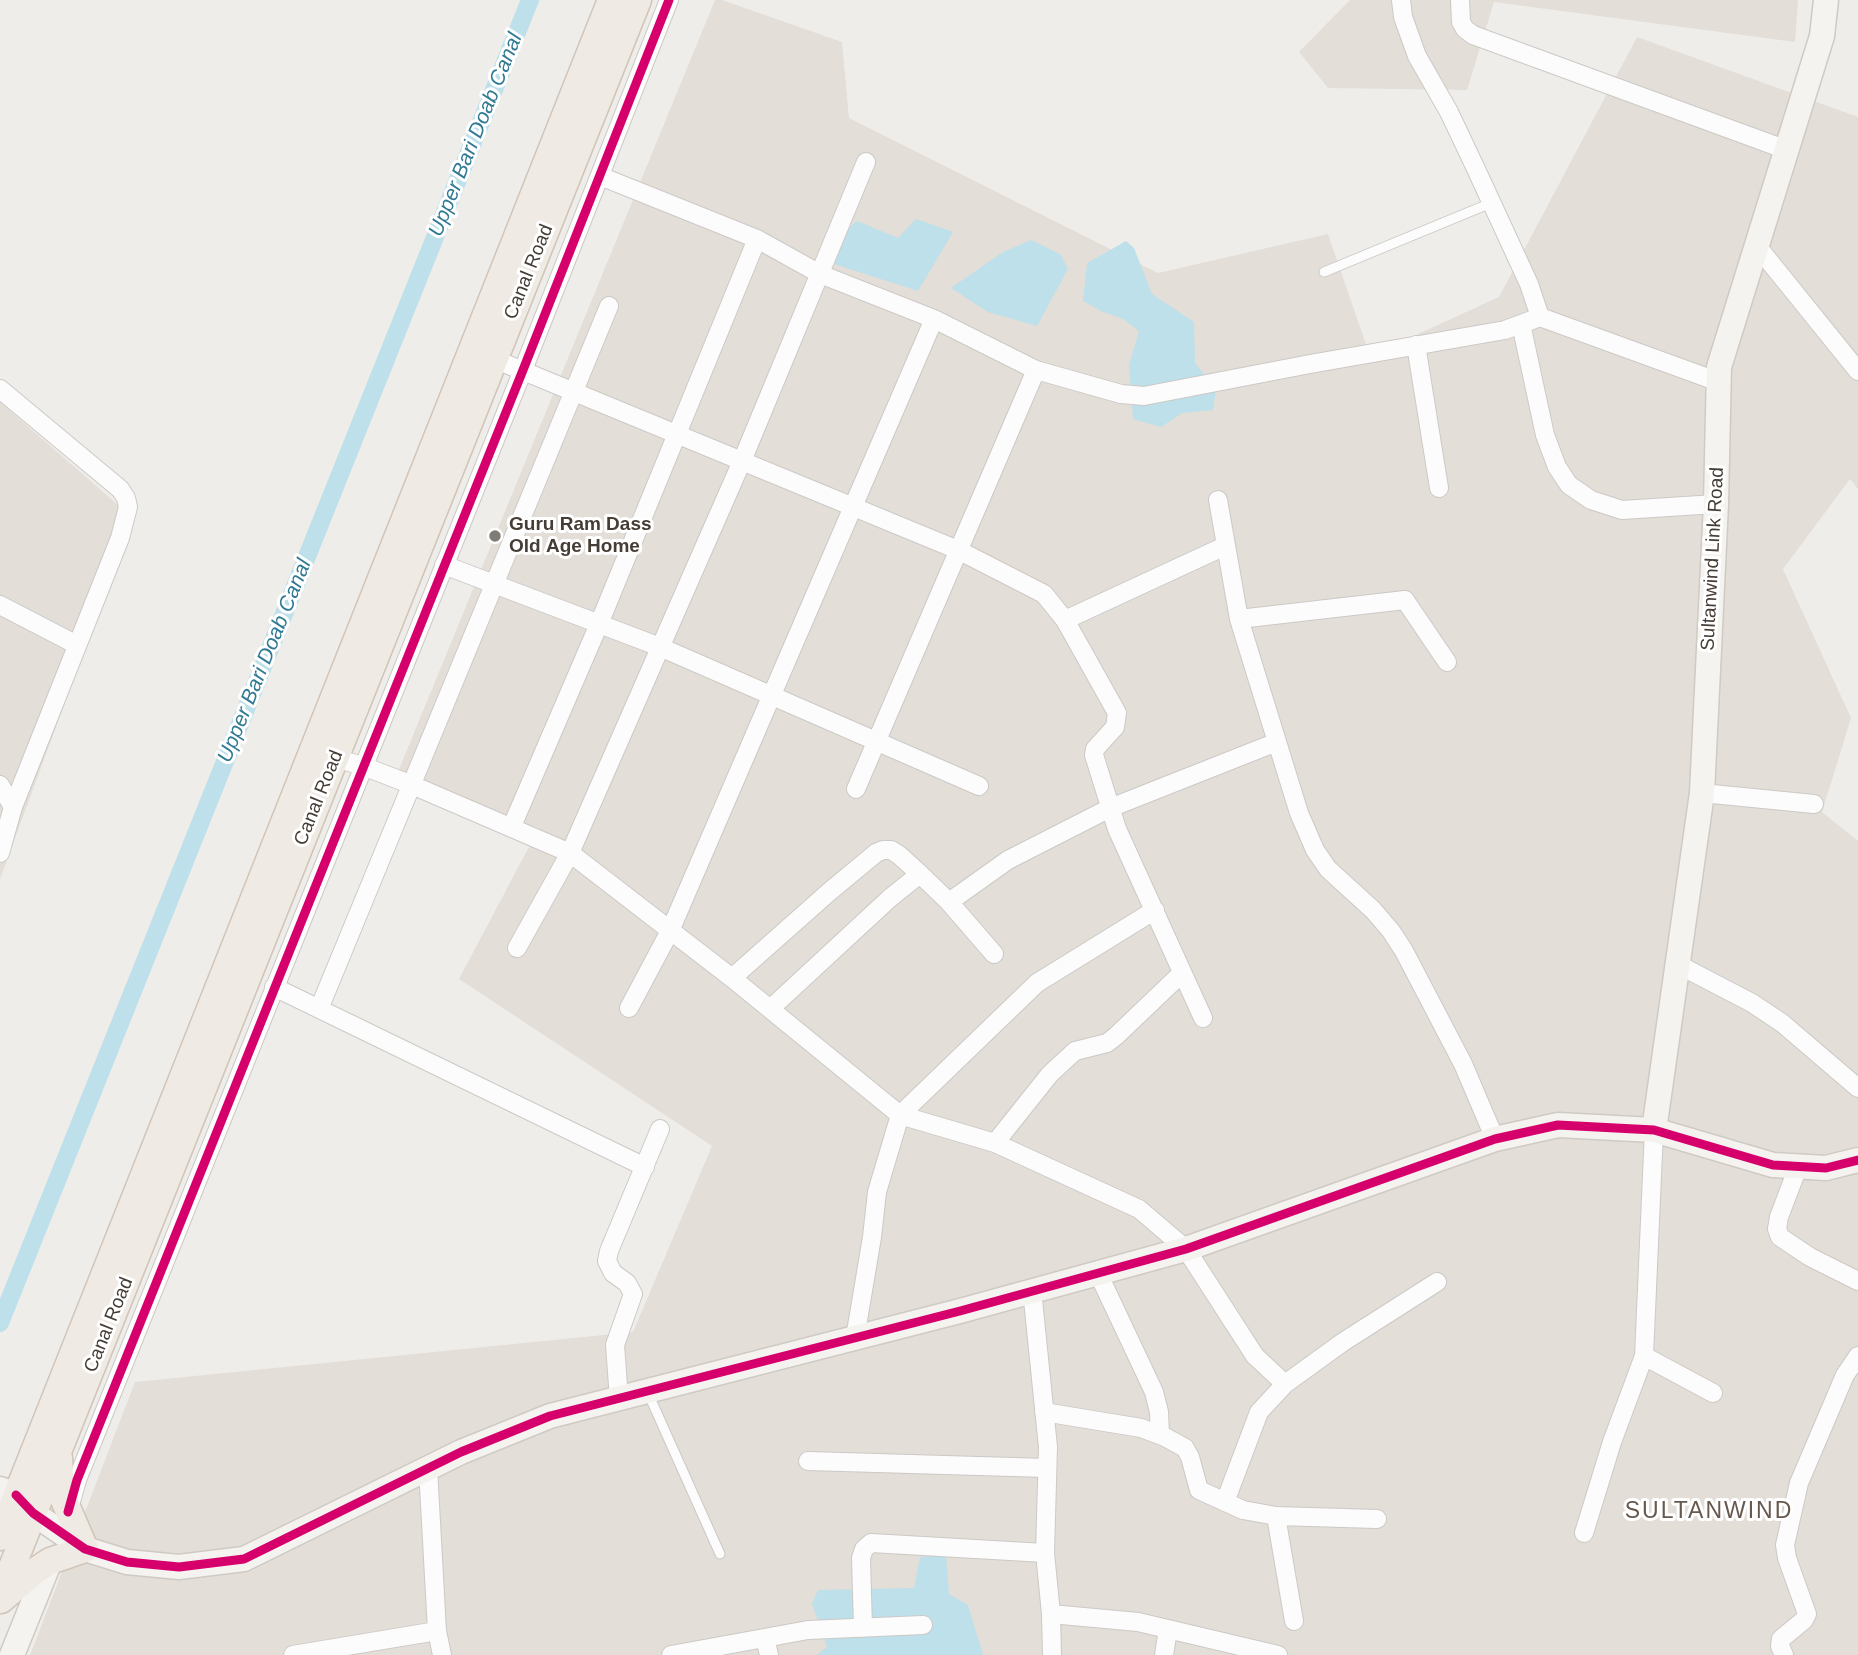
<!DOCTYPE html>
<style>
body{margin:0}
canvas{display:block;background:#efedea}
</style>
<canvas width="1858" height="1655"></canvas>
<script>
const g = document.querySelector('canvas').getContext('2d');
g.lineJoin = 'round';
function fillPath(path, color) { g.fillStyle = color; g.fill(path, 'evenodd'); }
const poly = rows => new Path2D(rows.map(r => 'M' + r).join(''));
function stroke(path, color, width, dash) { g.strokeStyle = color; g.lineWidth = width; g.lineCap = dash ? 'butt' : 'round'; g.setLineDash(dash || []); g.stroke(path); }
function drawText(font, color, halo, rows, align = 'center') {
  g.font = font + ' Helvetica,sans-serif'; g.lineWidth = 6; g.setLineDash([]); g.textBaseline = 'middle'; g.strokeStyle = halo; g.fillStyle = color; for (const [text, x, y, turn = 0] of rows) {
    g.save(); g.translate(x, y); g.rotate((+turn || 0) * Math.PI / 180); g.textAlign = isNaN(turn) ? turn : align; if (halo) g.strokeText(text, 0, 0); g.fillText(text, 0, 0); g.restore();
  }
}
fillPath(poly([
 [715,0,722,0,842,42,849,118,1158,273,1328,234,1370,356,1499,297,1637,37,1858,117,1858,489,1850,479,1783,569,1851,718,1822,812,1858,841,1858,1655,30,1655,135,1382,633,1332,712,1146,459,979,539,828,393,784],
 [1350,0,1798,0,1795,42,1494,2,1467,90,1328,88,1299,52],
 [0,402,133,518,0,879]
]), '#e3ded7');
fillPath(poly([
 [916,219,953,232,918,291,831,263,845,231,857,221,898,238],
 [1031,240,1060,254,1068,269,1037,326,988,312,951,288,1003,252],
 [1126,241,1134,248,1152,294,1194,322,1195,363,1216,389,1213,410,1182,413,1161,427,1133,419,1129,365,1139,331,1123,319,1101,311,1083,301,1087,263],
 [946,1555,949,1594,968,1605,983,1655,817,1655,827,1647,812,1604,818,1590,914,1588,920,1557]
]), '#bde0eb');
stroke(poly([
 [0,1323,530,0]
]), '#bde0eb', 18);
const lane = poly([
 [1324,272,1491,203],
 [648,1393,720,1554]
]);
const street = poly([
 [1401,0,1403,17,1417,56,1449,112,1476,169,1529,284,1540,317,1719,382],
 [1460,0,1461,22,1465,29,1473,35,1787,150],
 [600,176,757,239,820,274,934,319,1036,370,1121,394,1144,396,1310,364,1505,330,1540,317],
 [1757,246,1858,371],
 [1521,324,1545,435,1557,467,1569,485,1591,500,1622,510,1716,504],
 [1416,345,1439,488],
 [494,359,958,550,1044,594,1065,620,1225,546],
 [0,389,120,489,126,498,128,507,120,538,13,807,0,853],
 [1218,500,1239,619,1299,813,1315,850,1328,869,1373,910,1391,931,1404,951,1463,1064,1495,1139],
 [444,565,660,647,979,786],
 [0,605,77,645],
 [1239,619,1405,600,1447,662],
 [1065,620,1117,713,1115,727,1095,749,1094,755,1117,829,1203,1018],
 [335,758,363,766,412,785,570,853,732,978,900,1115,995,1143,1139,1209,1186,1249,1255,1356,1285,1384],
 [0,785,13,807],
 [856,789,1036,370],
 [1702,793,1814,804],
 [512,826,599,624,757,239],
 [949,902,1008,860,1110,808,1277,742],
 [517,948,570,853,742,461,866,162],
 [1677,964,1752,1003,1782,1023,1858,1088],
 [732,978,829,892,876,853,883,850,891,850,899,855,920,874,949,902,994,954],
 [274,987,645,1167],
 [629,1008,670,931,934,319],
 [319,1009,609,306],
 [770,1009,890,898,920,874],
 [995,1143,1050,1074,1075,1051,1107,1043,1116,1036,1182,973],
 [1798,1167,1779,1217,1777,1229,1780,1237,1810,1257,1858,1281],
 [1098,1273,1154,1392,1159,1412,1160,1435],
 [1032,1290,1048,1447,1045,1553,1051,1614,1052,1655],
 [855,1338,872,1237,877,1192,900,1115,1037,983,1155,910],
 [1644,1356,1713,1393],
 [619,1399,615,1345,633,1294,627,1283,613,1273,607,1261,609,1251,660,1129],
 [1044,1412,1141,1428,1165,1437,1185,1448,1190,1457,1199,1490,1243,1510,1276,1516,1377,1519],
 [808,1461,1047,1468],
 [428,1468,437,1631,442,1655],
 [1225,1502,1259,1412,1285,1384,1343,1342,1437,1282],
 [68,1512,77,1480,523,370,669,0],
 [1276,1516,1294,1621],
 [1584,1533,1612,1442,1644,1356,1654,1130],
 [1051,1614,1138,1622,1278,1655],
 [863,1628,861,1558,864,1549,871,1543,1045,1553],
 [765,1638,769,1655],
 [293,1655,437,1631],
 [671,1655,808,1630,923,1625],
 [1164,1655,1168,1630],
 [1784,1655,1780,1646,1781,1639,1804,1620,1807,1614,1787,1558,1785,1545,1799,1483,1845,1375,1858,1356]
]);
const secondary = poly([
 [1654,1130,1702,793,1716,504,1719,367,1822,36,1826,0],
 [0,1489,16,1495,33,1513,85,1549,127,1562,179,1567,244,1559,461,1452,550,1416,960,1311,1186,1249,1495,1139,1558,1125,1654,1130,1773,1165,1826,1168,1858,1160],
 [12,1655,50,1561]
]);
const primary = poly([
 [0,1537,611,0],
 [0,1597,638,0],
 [1,1600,32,1573,50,1561,85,1549,61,1493,59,1458]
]);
stroke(lane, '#ccc9c6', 11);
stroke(street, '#ccc9c6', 20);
stroke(secondary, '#cfcac3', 27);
stroke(primary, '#d1c5b8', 29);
stroke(lane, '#fdfcfc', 9);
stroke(street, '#fdfcfc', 18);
stroke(secondary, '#f5f3ef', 24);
stroke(primary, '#f0eae4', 26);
stroke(poly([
 [16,1495,33,1513,85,1549,127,1562,179,1567,244,1559,461,1452,550,1416,960,1311,1186,1249,1495,1139,1558,1125,1654,1130,1773,1165,1826,1168,1858,1160],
 [68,1512,77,1480,523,370,669,0]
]), '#d6006c', 9);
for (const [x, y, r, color] of [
 [495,536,7,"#807b75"]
]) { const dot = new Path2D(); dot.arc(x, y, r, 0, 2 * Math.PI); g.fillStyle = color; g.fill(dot); stroke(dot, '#fff', 2.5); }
drawText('19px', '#453d36', '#fff', [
 ["Canal Road",529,272,-68],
 ["Sultanwind Link Road",1713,559,-87],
 ["Canal Road",319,798,-68],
 ["Canal Road",109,1325,-68]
]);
drawText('bold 19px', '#453d36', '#fff', [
 ["Guru Ram Dass",509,525],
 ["Old Age Home",509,547]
], 'left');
drawText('italic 21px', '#317a93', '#fff', [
 ["Upper Bari Doab Canal",476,135,-68],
 ["Upper Bari Doab Canal",265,661,-68]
]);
g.letterSpacing = '2px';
drawText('23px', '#67594e', '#fff', [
 ["SULTANWIND",1709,1512]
]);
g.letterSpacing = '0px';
</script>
